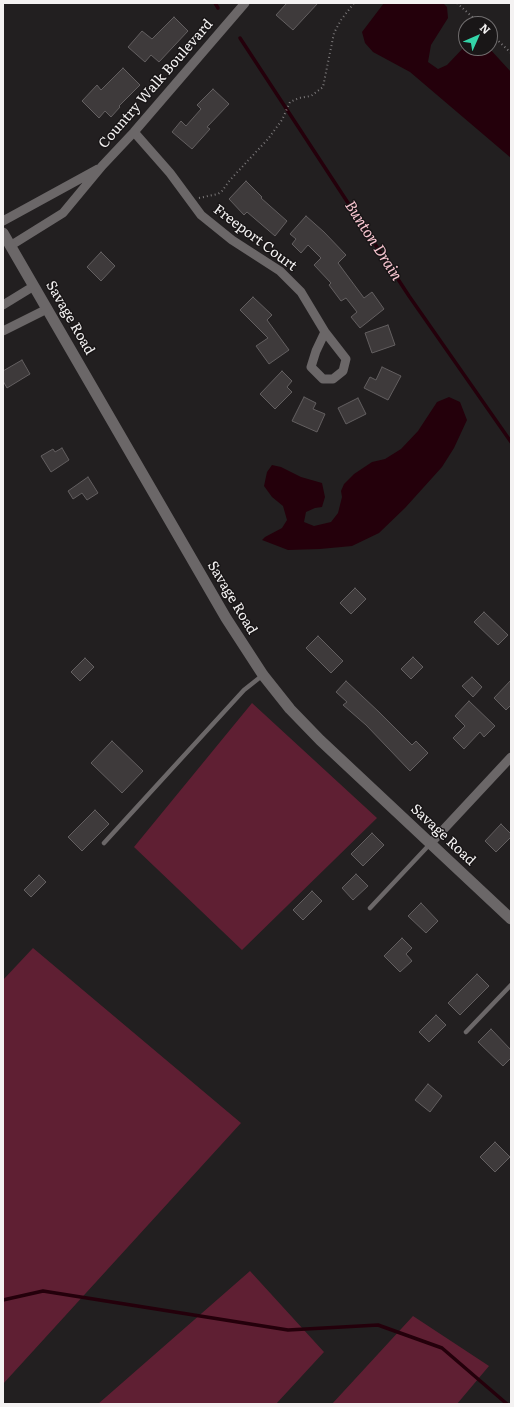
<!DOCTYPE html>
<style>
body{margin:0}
#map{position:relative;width:514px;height:1407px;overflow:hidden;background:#221f20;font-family:Literata,serif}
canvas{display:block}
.frame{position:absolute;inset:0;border:4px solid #f4f2f2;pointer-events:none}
.north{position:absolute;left:458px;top:16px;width:40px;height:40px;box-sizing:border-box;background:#191617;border:1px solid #716e6f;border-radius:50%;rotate:45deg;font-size:11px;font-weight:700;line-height:16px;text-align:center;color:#f4f2f2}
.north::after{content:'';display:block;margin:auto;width:14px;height:18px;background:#34d4a8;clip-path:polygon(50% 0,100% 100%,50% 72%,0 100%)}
</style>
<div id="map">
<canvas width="514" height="1407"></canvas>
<div class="frame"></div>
<div class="north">N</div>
</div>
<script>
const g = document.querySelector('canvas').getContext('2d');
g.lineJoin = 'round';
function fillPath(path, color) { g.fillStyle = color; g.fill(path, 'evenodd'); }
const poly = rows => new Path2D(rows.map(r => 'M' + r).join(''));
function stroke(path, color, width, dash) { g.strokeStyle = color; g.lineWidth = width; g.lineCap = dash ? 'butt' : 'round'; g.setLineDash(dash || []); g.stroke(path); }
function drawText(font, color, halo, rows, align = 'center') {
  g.font = font + ' Literata,serif'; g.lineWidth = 3; g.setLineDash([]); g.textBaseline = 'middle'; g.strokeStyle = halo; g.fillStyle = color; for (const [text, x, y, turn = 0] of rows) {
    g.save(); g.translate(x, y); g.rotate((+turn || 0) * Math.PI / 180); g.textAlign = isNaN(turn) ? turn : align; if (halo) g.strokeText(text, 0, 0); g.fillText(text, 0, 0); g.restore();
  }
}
fillPath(poly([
 [252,703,377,818,242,950,134,847],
 [33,948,241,1123,3,1384,3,980],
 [250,1271,324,1352,276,1404,98,1404],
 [413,1316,489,1366,457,1404,332,1404]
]), '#5f1f33');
fillPath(poly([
 [384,3,443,3,447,7,448,18,431,45,428,62,438,69,447,65,466,45,466,48,489,48,511,72,511,158,410,72,373,52,365,43,362,32],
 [449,397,460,402,467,420,454,448,442,467,405,508,379,533,352,546,320,549,288,550,262,540,265,537,282,528,287,520,283,506,272,497,264,486,267,472,272,465,281,467,301,477,322,483,325,497,322,507,315,508,306,512,304,522,314,526,331,522,338,513,342,497,341,491,344,484,354,474,372,462,385,459,401,449,418,431,437,402]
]), '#24000b');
stroke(poly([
 [215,3,218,8],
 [240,38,409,296,511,442],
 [3,1300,43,1291,288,1330,378,1325,442,1348,507,1404]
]), '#24000b', 3.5);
const building = poly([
 [287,3,318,3,293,30,276,15,287,3],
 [174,17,188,31,159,62,151,55,145,62,128,47,142,31,152,39,174,17],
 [123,68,140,85,119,106,120,107,111,117,105,111,99,118,82,101,97,85,101,90,123,68],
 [213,89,229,104,207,127,210,129,192,149,172,132,181,121,186,126,201,109,197,105,213,89],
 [246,181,262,197,261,198,287,221,275,236,247,212,244,215,229,199,246,181],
 [306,216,324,232,346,255,338,263,364,298,372,292,384,309,360,328,351,317,357,312,346,298,341,301,329,285,331,283,314,265,321,258,308,245,301,253,292,244,296,239,290,234,306,216],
 [101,252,115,266,101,281,87,267,101,252],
 [253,297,272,315,267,320,289,350,269,364,256,346,268,338,240,310,253,297],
 [388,325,395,345,372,353,365,333,388,325],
 [22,360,30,374,7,388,3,381,3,371,22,360],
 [382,367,401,376,388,400,364,388,370,377,376,380,382,367],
 [282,371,292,381,287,387,292,392,275,409,260,394,282,371],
 [304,397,316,403,313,409,325,414,317,432,292,421,304,397],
 [358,398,366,414,346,424,338,408,358,398],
 [62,448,69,460,51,472,41,456,53,449,55,452,62,448],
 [88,477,98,493,87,500,82,493,73,499,68,491,88,477],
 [355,588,366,599,351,614,340,603,355,588],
 [484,612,508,635,498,645,474,622,484,612],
 [318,636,343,661,331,673,306,648,318,636],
 [413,657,423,667,411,679,401,669,413,657],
 [85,658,94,667,80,681,71,672,85,658],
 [472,677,482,687,473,697,462,686,472,677],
 [511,680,511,705,506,710,494,698,511,680],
 [346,681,379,712,412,745,416,741,428,753,410,771,366,725,343,705,347,702,336,692,346,681],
 [469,701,495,726,484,737,480,732,464,749,453,738,465,726,455,716,469,701],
 [112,741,143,771,122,793,91,763,112,741],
 [95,810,109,824,82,851,68,837,95,810],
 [501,824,511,834,511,837,496,852,485,841,501,824],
 [372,833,384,845,363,866,351,854,372,833],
 [356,874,368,886,353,900,342,888,356,874],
 [39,875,46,882,31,897,24,890,39,875],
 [312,891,322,901,303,920,293,910,312,891],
 [421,903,438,921,426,933,408,916,421,903],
 [402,938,412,948,406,954,412,961,400,972,384,956,402,938],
 [477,974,489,986,460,1015,448,1003,477,974],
 [436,1015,446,1025,429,1042,419,1032,436,1015],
 [491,1029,511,1050,511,1058,503,1066,478,1042,491,1029],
 [428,1084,442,1096,430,1112,415,1100,428,1084],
 [495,1142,510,1157,495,1172,480,1157,495,1142]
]);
fillPath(building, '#3e3a3b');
stroke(building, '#635f60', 1);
stroke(poly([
 [457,3,480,24],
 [490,33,511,53],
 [199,198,218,194,222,191,230,180,268,139,282,120,290,102,299,98,311,96,323,87,334,33,341,20,354,3]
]), '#7c797a', 2, [1, 3]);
stroke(poly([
 [104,843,244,690,263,675],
 [370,908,430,844],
 [466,1032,511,985]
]), '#6b6768', 4.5);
stroke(poly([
 [134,132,170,173,201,215,232,240,280,271,301,292,325,332,316,351,311,367,323,379,333,379,343,371,346,359,325,332],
 [3,221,98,169],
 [10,246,63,213,102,166,134,132,245,3],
 [3,305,34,286],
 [3,331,47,309],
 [430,844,511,757]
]), '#6b6768', 9);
stroke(poly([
 [3,233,226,618,263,675,290,709,320,740,511,919]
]), '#6b6768', 11);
drawText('14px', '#f4f2f2', '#191617', [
 ["Country Walk Boulevard",156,84,-49],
 ["Freeport Court",255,238,37],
 ["Savage Road",70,318,60],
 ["Savage Road",232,598,59],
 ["Savage Road",443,835,43]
]);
drawText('italic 15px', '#f9c6d1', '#191617', [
 ["Bunton Drain",373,241,57]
]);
</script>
